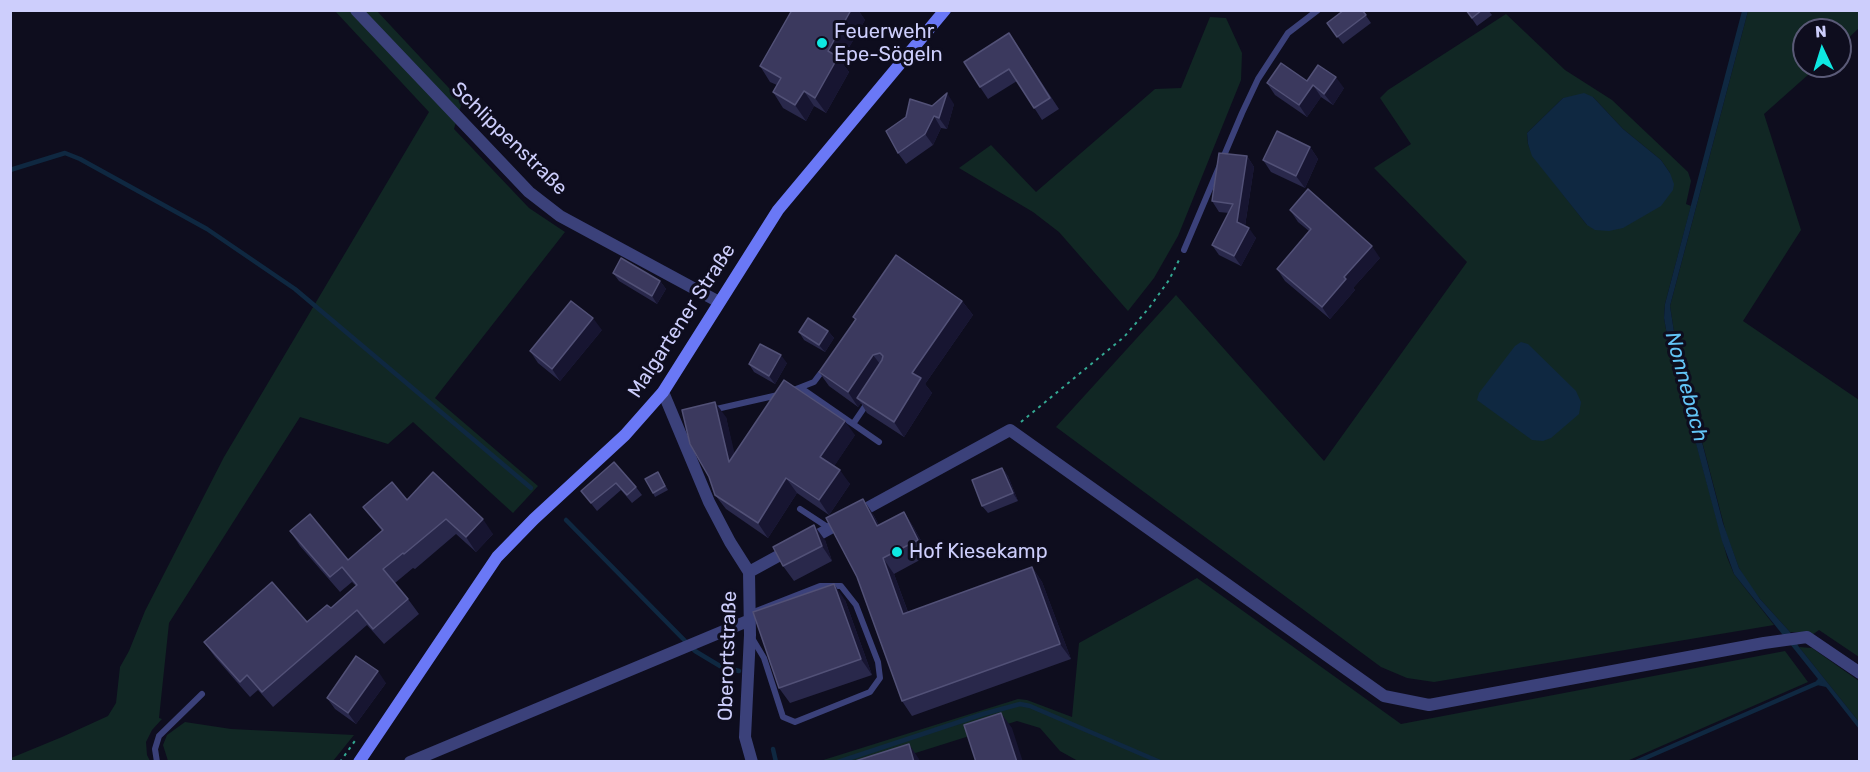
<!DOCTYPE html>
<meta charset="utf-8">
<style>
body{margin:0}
#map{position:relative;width:1870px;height:772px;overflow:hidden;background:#0e0d1e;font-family:Rubik,sans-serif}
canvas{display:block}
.frame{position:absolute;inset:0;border:12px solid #cdcefc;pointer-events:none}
.north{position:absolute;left:1792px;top:18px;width:60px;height:60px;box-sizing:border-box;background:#0e0d1e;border:2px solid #5a5a77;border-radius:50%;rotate:356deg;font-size:16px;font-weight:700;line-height:24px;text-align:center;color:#cdcefc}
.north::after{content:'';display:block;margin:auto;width:21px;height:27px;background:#0ee8e2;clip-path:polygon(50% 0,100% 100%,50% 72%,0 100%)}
</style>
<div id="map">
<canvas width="1870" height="772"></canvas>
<div class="frame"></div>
<div class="north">N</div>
</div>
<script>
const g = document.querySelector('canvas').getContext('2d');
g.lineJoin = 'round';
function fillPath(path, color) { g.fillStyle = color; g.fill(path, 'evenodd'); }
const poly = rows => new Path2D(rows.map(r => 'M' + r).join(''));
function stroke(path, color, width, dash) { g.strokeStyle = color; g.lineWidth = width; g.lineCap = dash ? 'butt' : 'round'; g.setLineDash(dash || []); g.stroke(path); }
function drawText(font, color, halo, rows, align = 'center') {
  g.font = font + ' Rubik,sans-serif'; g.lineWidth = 6; g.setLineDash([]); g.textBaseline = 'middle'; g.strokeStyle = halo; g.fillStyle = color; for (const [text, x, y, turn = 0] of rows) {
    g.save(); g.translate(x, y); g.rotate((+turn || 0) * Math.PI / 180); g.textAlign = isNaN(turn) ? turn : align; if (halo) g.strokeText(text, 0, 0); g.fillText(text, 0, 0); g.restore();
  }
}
fillPath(poly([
 [335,11,377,11,462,102,454,129,529,208,565,232,435,398,538,486,513,513,413,422,388,444,300,417,169,623,159,718,162,719,152,730,146,742,147,755,150,761,11,762,11,758,62,737,108,716,116,703,120,667,129,651,145,611,224,457,429,112],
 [1748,11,1859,11,1859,28,1840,46,1840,30,1804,30,1804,66,1818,66,1764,114,1801,230,1743,321,1859,400,1859,657,1819,630,1812,635,1801,632,1790,632,1760,599,1747,582,1739,568,1726,533,1675,338,1670,306],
 [1506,14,1565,70,1612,100,1688,172,1691,181,1686,204,1691,206,1665,304,1664,318,1667,335,1727,557,1734,574,1774,625,1434,682,1407,678,1381,667,1056,427,1176,295,1324,461,1467,262,1374,168,1411,144,1380,98,1388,90],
 [1593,97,1623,129,1661,160,1670,173,1587,225,1533,156,1528,144,1527,133,1563,98],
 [1210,17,1226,18,1242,53,1241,80,1178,236,1154,278,1128,311,1059,232,1033,212,959,168,991,145,1036,192,1155,89,1181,88],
 [1197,578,1401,724,1785,651,1808,682,1627,761,1078,761,1060,751,1040,728,1017,721,890,761,817,762,1018,699,1027,700,1072,717,1079,643],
 [1799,647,1812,648,1859,681,1859,722],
 [185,722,231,729,354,735,333,761,168,761,163,745,167,735]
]), '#112724');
fillPath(poly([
 [1742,11,1748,11,1670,306,1675,338,1723,523,1739,568,1760,599,1790,632,1799,647,1859,722,1859,729,1826,687,1817,685,1816,681,1818,679,1734,574,1722,541,1667,335,1664,318,1665,304],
 [1584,93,1593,97,1623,129,1661,160,1670,173,1674,184,1673,190,1661,206,1623,228,1609,231,1595,230,1587,225,1532,156,1528,144,1527,133,1563,98],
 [1521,342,1528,344,1576,391,1581,402,1579,414,1551,438,1543,441,1532,440,1477,400,1479,393,1515,346]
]), '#0f2841');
stroke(poly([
 [10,170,65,153,80,159,207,229,295,289,531,488],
 [566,520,695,651,720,666,739,671],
 [773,749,776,762],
 [838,762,983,714,1020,704,1030,706,1160,762],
 [1636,762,1820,682]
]), '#0f2841', 4.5);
stroke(poly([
 [1021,422,1124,337,1149,308,1169,280,1180,258],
 [340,762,357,738]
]), '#34a993', 2, [3, 4.5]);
stroke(poly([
 [1184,250,1242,113,1258,79,1288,33,1318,10],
 [801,388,879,442],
 [791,391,814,382,820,374],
 [712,410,778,395],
 [853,424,868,402],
 [800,509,829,528],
 [751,613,820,586,841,586,856,605,878,662,880,678,870,692,795,722,783,717,764,658,752,638],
 [157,762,155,749,159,736,202,694]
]), '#3b417a', 6);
stroke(poly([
 [356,10,529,192,560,216,719,302],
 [663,392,709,502,730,542,749,572,750,635,745,737,752,762],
 [807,541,1010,430,1384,696,1429,705,1764,643,1807,637,1860,673],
 [749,572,791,549],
 [410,762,750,620]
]), '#3b417a', 12);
stroke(poly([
 [359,762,497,557,534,519,625,435,663,392,778,210,945,10]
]), '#6a78f6', 12);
fillPath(poly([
 [792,10,858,10,865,20,841,61,849,72,826,113,814,106,806,121,783,108,773,92,777,85,770,82,760,66],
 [1362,10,1371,23,1343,44,1327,23],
 [1466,10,1488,10,1492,15,1477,26],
 [1009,33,1059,109,1042,120,1017,81,988,99,980,87],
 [1307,81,1344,88,1333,105,1321,97,1307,117,1275,95,1267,83],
 [954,104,947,129,941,128,933,145,906,164,898,153,932,106],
 [1310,147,1318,159,1305,188,1271,172,1263,160],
 [1247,156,1254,167,1245,226,1256,238,1241,266,1219,255,1212,245,1229,213,1219,212,1212,201],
 [1290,210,1380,258,1353,288,1355,290,1330,319,1285,281,1277,269,1309,231,1298,222],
 [613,273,660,281,666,289,657,304,619,281],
 [962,301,973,315,925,384,932,393,904,437,867,413,861,403,858,407,829,386,819,372,855,320,853,317],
 [602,330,560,381,538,363,530,351],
 [828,331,834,338,825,352,804,340,799,332],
 [787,363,775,384,754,372,749,364],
 [726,417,734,454,855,435,834,466,850,484,829,515,797,493,768,538,726,509,715,495],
 [614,462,636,487,642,495,632,503,621,490,597,511,581,491],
 [1002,468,1008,476,1018,501,988,513,982,506],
 [658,472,668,490,655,497,653,493],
 [407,500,493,534,476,552,456,534,415,569,413,568,395,583,408,599,419,614,384,644,367,625,273,707,258,690,250,697,215,657,204,642,307,622,331,608,356,586,352,582,340,592,300,546,290,531,348,560,382,531,363,507],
 [904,512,914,528,929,555,894,574,908,612,1032,567,1042,582,1071,659,912,716,902,701,873,514,879,525],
 [825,540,832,561,794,581,783,566],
 [845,600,872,675,790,703,779,688],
 [386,683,356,724,335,709,327,698]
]), '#29284b');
fillPath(poly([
 [851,10,858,10,865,20,841,61,849,72,826,113,815,98,828,51],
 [1336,77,1344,88,1333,105,1324,94],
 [1313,85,1321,97,1307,117,1299,105],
 [804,91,814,106,806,121,795,105],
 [947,93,954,104,947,129,939,118],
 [934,116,941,128,933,145,925,134],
 [1310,147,1318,159,1305,188,1296,176],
 [1247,156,1254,167,1244,232,1237,222],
 [1249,228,1256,238,1241,266,1234,256],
 [1372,246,1380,258,1353,288,1355,290,1330,319,1322,307,1344,277],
 [660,281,666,289,657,304,652,296],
 [962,301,973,315,925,384,932,393,904,437,894,422,912,373],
 [593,318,602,330,560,381,552,369],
 [828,331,834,338,825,352,819,345],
 [781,355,787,363,775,384,769,376],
 [873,355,884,369,857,398,861,403,858,407,848,392],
 [715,402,726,417,740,476,729,462],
 [845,421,855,435,831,471,820,457],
 [1002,468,1008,476,1018,501,1013,493],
 [840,470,850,484,829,515,819,500],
 [786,478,797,493,768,538,758,523],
 [863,499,873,514,888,542,877,526],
 [904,512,914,528,929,555,918,540],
 [483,519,493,534,476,552,466,537],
 [814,525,825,540,832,561,822,546],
 [883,558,894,574,914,629,903,614],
 [1032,567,1042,582,1071,659,1060,644],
 [834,584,845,600,872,675,861,659],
 [378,671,386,683,356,724,348,713],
 [1001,713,1012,728,1023,762,1017,762],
 [909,744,919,759,920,762,914,762]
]), '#171531');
const building = poly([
 [792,10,851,10,828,51,838,57,815,98,804,91,795,105,773,92,781,78,760,66,792,10],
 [1344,10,1362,10,1366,15,1337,37,1327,23,1344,10],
 [1466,10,1482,10,1472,18,1466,10],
 [1009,33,1050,98,1034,108,1009,69,980,87,964,62,1009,33],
 [1281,63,1307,81,1318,65,1336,77,1324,94,1313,85,1299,105,1267,83,1281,63],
 [947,93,939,118,934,116,925,134,898,153,886,131,906,117,910,99,932,106,947,93],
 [1277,131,1310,147,1296,176,1263,160,1277,131],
 [1219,153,1247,156,1237,222,1249,228,1234,256,1212,245,1233,204,1212,201,1219,153],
 [1308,189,1372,246,1344,277,1346,279,1322,307,1277,269,1311,229,1290,210,1308,189],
 [896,255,962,301,912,373,921,378,894,422,857,398,882,360,883,356,880,353,873,355,848,392,819,372,856,319,853,317,896,255],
 [621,258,660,281,652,296,613,273,621,258],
 [571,301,593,318,552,369,530,351,571,301],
 [808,318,828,331,819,345,799,332,808,318],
 [760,344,781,355,769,376,749,364,760,344],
 [784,380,845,421,820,457,840,470,819,500,786,478,758,523,715,495,709,477,690,444,682,410,715,402,729,462,784,380],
 [614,462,636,487,627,495,616,483,591,503,581,491,614,462],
 [1002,468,1013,493,982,506,972,480,1002,468],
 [433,472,483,519,466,537,446,519,404,554,403,553,383,569,408,599,373,629,357,610,262,692,247,675,240,682,204,642,272,582,307,622,327,605,331,608,357,585,342,567,330,577,290,531,310,514,348,560,383,530,363,507,392,482,407,500,433,472],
 [658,472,665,486,653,493,645,479,658,472],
 [863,499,877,526,904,512,918,540,883,558,903,614,1032,567,1060,644,902,701,857,577,826,518,863,499],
 [814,525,822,546,783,566,773,547,814,525],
 [834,584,861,659,779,688,753,612,834,584],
 [356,656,378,671,348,713,327,698,356,656],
 [1001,713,1017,762,976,762,964,725,1001,713],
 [909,744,914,762,852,762,909,744]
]);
fillPath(building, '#3b395e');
stroke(building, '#525177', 1.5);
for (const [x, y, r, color] of [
 [822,43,6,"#0ee8e2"],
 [897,552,6,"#0ee8e2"]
]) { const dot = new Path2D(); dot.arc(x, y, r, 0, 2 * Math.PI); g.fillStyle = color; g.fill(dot); stroke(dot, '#0e0d1e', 2); }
drawText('20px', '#cdcefc', '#0e0d1e', [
 ["Feuerwehr",834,32],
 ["Epe-Sögeln",834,55],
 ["Hof Kiesekamp",909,552]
], 'left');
drawText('20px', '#cdcefc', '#0e0d1e', [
 ["Schlippenstraße",509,139,44],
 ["Malgartener Straße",682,321,-57],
 ["Oberortstraße",728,656,-88]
]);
drawText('italic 21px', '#62c4f6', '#0e0d1e', [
 ["Nonnebach",1686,387,75]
]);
</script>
